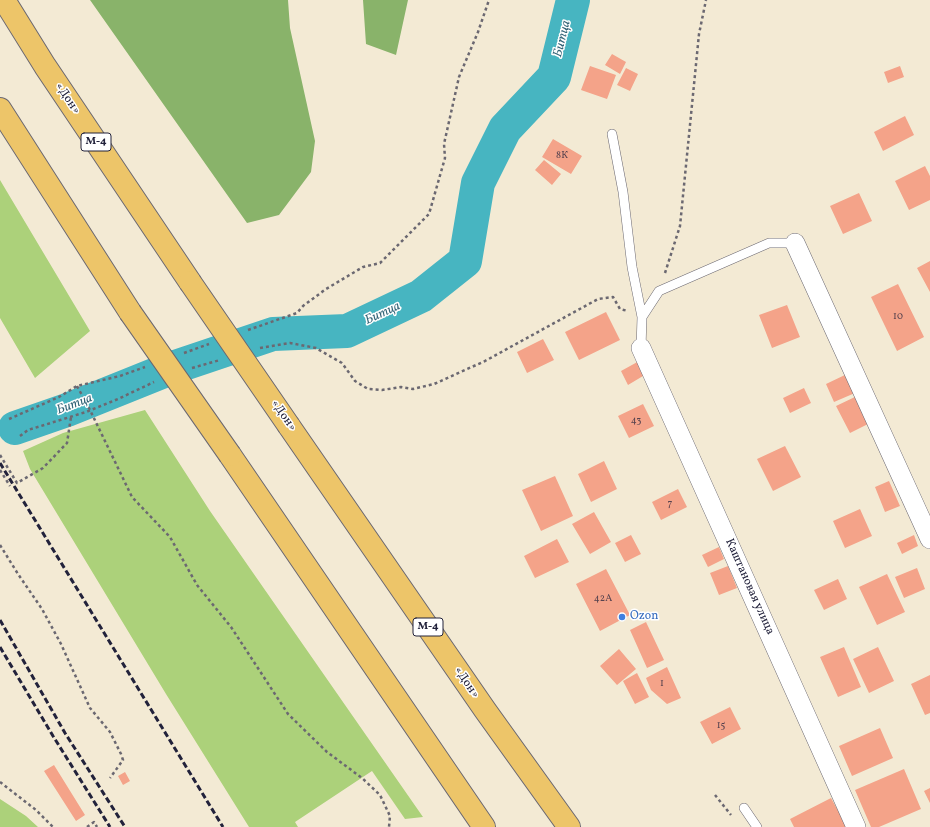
<!DOCTYPE html>
<meta charset="utf-8">
<style>
body{margin:0}
canvas{display:block;background:#f3ead4}
</style>
<canvas width="930" height="827"></canvas>
<script>
const g = document.querySelector('canvas').getContext('2d');
g.lineJoin = 'round';
function fillPath(path, color) { g.fillStyle = color; g.fill(path, 'evenodd'); }
const poly = rows => new Path2D(rows.map(r => 'M' + r).join(''));
function stroke(path, color, width, dash) { g.strokeStyle = color; g.lineWidth = width; g.lineCap = dash ? 'butt' : 'round'; g.setLineDash(dash || []); g.stroke(path); }
function drawText(font, color, halo, rows, align = 'center') {
  g.font = font + ' Vollkorn,serif'; g.lineWidth = 3; g.setLineDash([]); g.textBaseline = 'middle'; g.strokeStyle = halo; g.fillStyle = color; for (const [text, x, y, turn = 0] of rows) {
    g.save(); g.translate(x, y); g.rotate((+turn || 0) * Math.PI / 180); g.textAlign = isNaN(turn) ? turn : align; if (halo) g.strokeText(text, 0, 0); g.fillText(text, 0, 0); g.restore();
  }
}
fillPath(poly([
 [0,180,90,331,35,378,0,318],
 [145,410,210,511,423,817,405,819,372,771,295,822,298,827,249,827,166,694,30,469,23,451,63,433],
 [0,799,26,816,38,827,0,827]
]), '#acd17a');
fillPath(poly([
 [90,0,288,0,290,28,315,141,311,172,279,215,247,223],
 [363,0,408,0,396,55,366,44]
]), '#89b36a');
stroke(poly([
 [15,428,67,410,169,369,273,334,347,331,421,296,465,261,478,183,505,129,554,77,573,0]
]), '#47b5c1', 34);
fillPath(poly([
 [612,54,626,62,620,74,605,65],
 [590,66,616,75,607,99,581,90],
 [900,66,904,77,888,83,884,72],
 [626,68,638,74,630,91,617,85],
 [905,116,914,135,883,151,874,132],
 [553,139,582,156,571,174,542,157],
 [544,160,561,174,552,185,535,170],
 [925,166,930,176,930,200,909,210,895,181],
 [859,193,872,221,843,234,830,206],
 [930,261,930,292,917,268],
 [898,284,924,337,897,351,871,297],
 [787,305,800,337,772,348,759,315],
 [606,312,620,340,579,360,565,332],
 [543,339,554,360,527,373,517,352],
 [641,360,648,373,628,385,621,371],
 [847,374,855,393,834,402,826,384],
 [804,388,811,403,790,413,783,398],
 [857,396,870,423,850,433,836,406],
 [643,404,654,426,629,438,618,416],
 [785,446,801,477,773,491,757,459],
 [604,461,617,489,591,502,578,474],
 [555,476,573,516,541,531,522,490],
 [889,481,900,506,885,512,875,487],
 [678,489,687,507,661,520,652,502],
 [860,509,872,536,845,548,833,521],
 [594,512,611,542,590,554,572,524],
 [631,535,641,554,625,562,615,543],
 [914,535,918,546,902,554,897,543],
 [557,539,569,562,535,578,524,556],
 [719,547,724,559,708,567,702,555],
 [728,566,737,588,719,595,710,573],
 [917,568,925,589,904,598,895,577],
 [606,569,630,615,600,631,576,584],
 [887,574,905,612,877,625,859,587],
 [838,579,847,599,824,610,814,590],
 [646,622,664,660,647,668,630,630],
 [844,647,861,687,838,697,820,657],
 [878,647,894,681,869,693,853,659],
 [619,649,636,669,617,685,600,666],
 [667,667,681,698,667,704,651,690,646,678],
 [637,673,649,697,635,704,623,681],
 [930,675,930,713,925,715,911,684],
 [730,707,741,729,712,744,700,722],
 [880,728,893,758,852,776,839,746],
 [54,765,85,815,76,821,44,771],
 [904,769,921,809,879,827,871,827,855,790],
 [125,772,130,781,123,785,118,776],
 [930,788,930,803,924,791],
 [831,798,847,827,794,827,790,819]
]), '#f4a389');
const lane = poly([
 [612,134,623,192,632,267,642,317],
 [641,348,642,317,659,291,769,243,795,243],
 [744,808,757,827]
]);
const street = poly([
 [795,243,930,539],
 [641,348,856,827]
]);
const highway = poly([
 [4,0,45,66,190,282],
 [0,109,130,312],
 [289,426,485,710,569,827],
 [230,455,484,827]
]);
stroke(lane, '#6b6871', 10);
stroke(street, '#6b6871', 20);
stroke(highway, '#6b6871', 24);
stroke(poly([
 [665,273,680,226,699,34,706,0],
 [248,330,297,313,303,306,326,289,363,267,380,263,429,214,445,158,444,144,459,77,478,32,489,0],
 [260,348,290,343,316,348,342,363,355,381,368,389,382,390,401,387,413,389,434,384,485,361,598,299,613,297,620,309,628,311],
 [184,353,209,344],
 [192,368,220,360],
 [77,386,90,410,132,497,170,537,197,585,231,627,288,714,327,752,362,778,380,795,390,816,389,827],
 [9,419,59,397,77,386,120,376,145,367],
 [20,436,28,430,86,412,118,399,154,382],
 [0,455,17,483,43,468,67,443,71,417],
 [0,470,10,486],
 [0,545,18,574,42,609,61,644,90,708,110,732,121,754,123,760,110,778],
 [0,782,36,810,53,827],
 [715,795,731,815],
 [87,827,94,822,97,827]
]), '#6b6871', 2.5, [3, 3]);
stroke(lane, '#fff', 9);
stroke(street, '#fff', 19);
stroke(highway, '#edc569', 22);
stroke(poly([
 [0,463,223,827],
 [0,620,65,733,125,827],
 [0,647,53,736,110,827]
]), '#22223b', 3, [6, 3]);
const highwayBridge = poly([
 [190,282,289,426],
 [130,312,230,455]
]);
stroke(highwayBridge, '#6b6871', 24, []);
stroke(highwayBridge, '#edc569', 22);
for (const [x, y, r, color] of [
 [622,617,4,"#3f7fe0"]
]) { const dot = new Path2D(); dot.arc(x, y, r, 0, 2 * Math.PI); g.fillStyle = color; g.fill(dot); stroke(dot, '#fff', 1.5); }
drawText('10px', '#56424e', null, [
 ["8К",562,156],
 ["10",898,317],
 ["43",636,421],
 ["7",670,504],
 ["42А",603,599],
 ["1",662,684],
 ["15",721,726]
]);
for (const [x, y, w] of [
 [96,142,30],
 [428,627,30]
]) { const box = new Path2D(); box.roundRect(x - w / 2, y - 9, w, 18, 3); g.fillStyle = '#fff'; g.fill(box); stroke(box, '#22223b', 1); }
drawText('bold 11px', '#22223b', null, [
 ["М-4",96,142],
 ["М-4",428,627]
]);
drawText('12px', '#22223b', '#fff', [
 ["«Дон»",67,99,56],
 ["«Дон»",283,416,55],
 ["Каштановая улица",749,587,66],
 ["«Дон»",466,683,56]
]);
drawText('12px', '#366cbe', '#fff', [
 ["Ozon",630,617]
], 'left');
drawText('italic 13px', '#336477', '#fff', [
 ["Битца",563,39,-76],
 ["Битца",383,314,-25],
 ["Битца",75,405,-21]
]);
</script>
